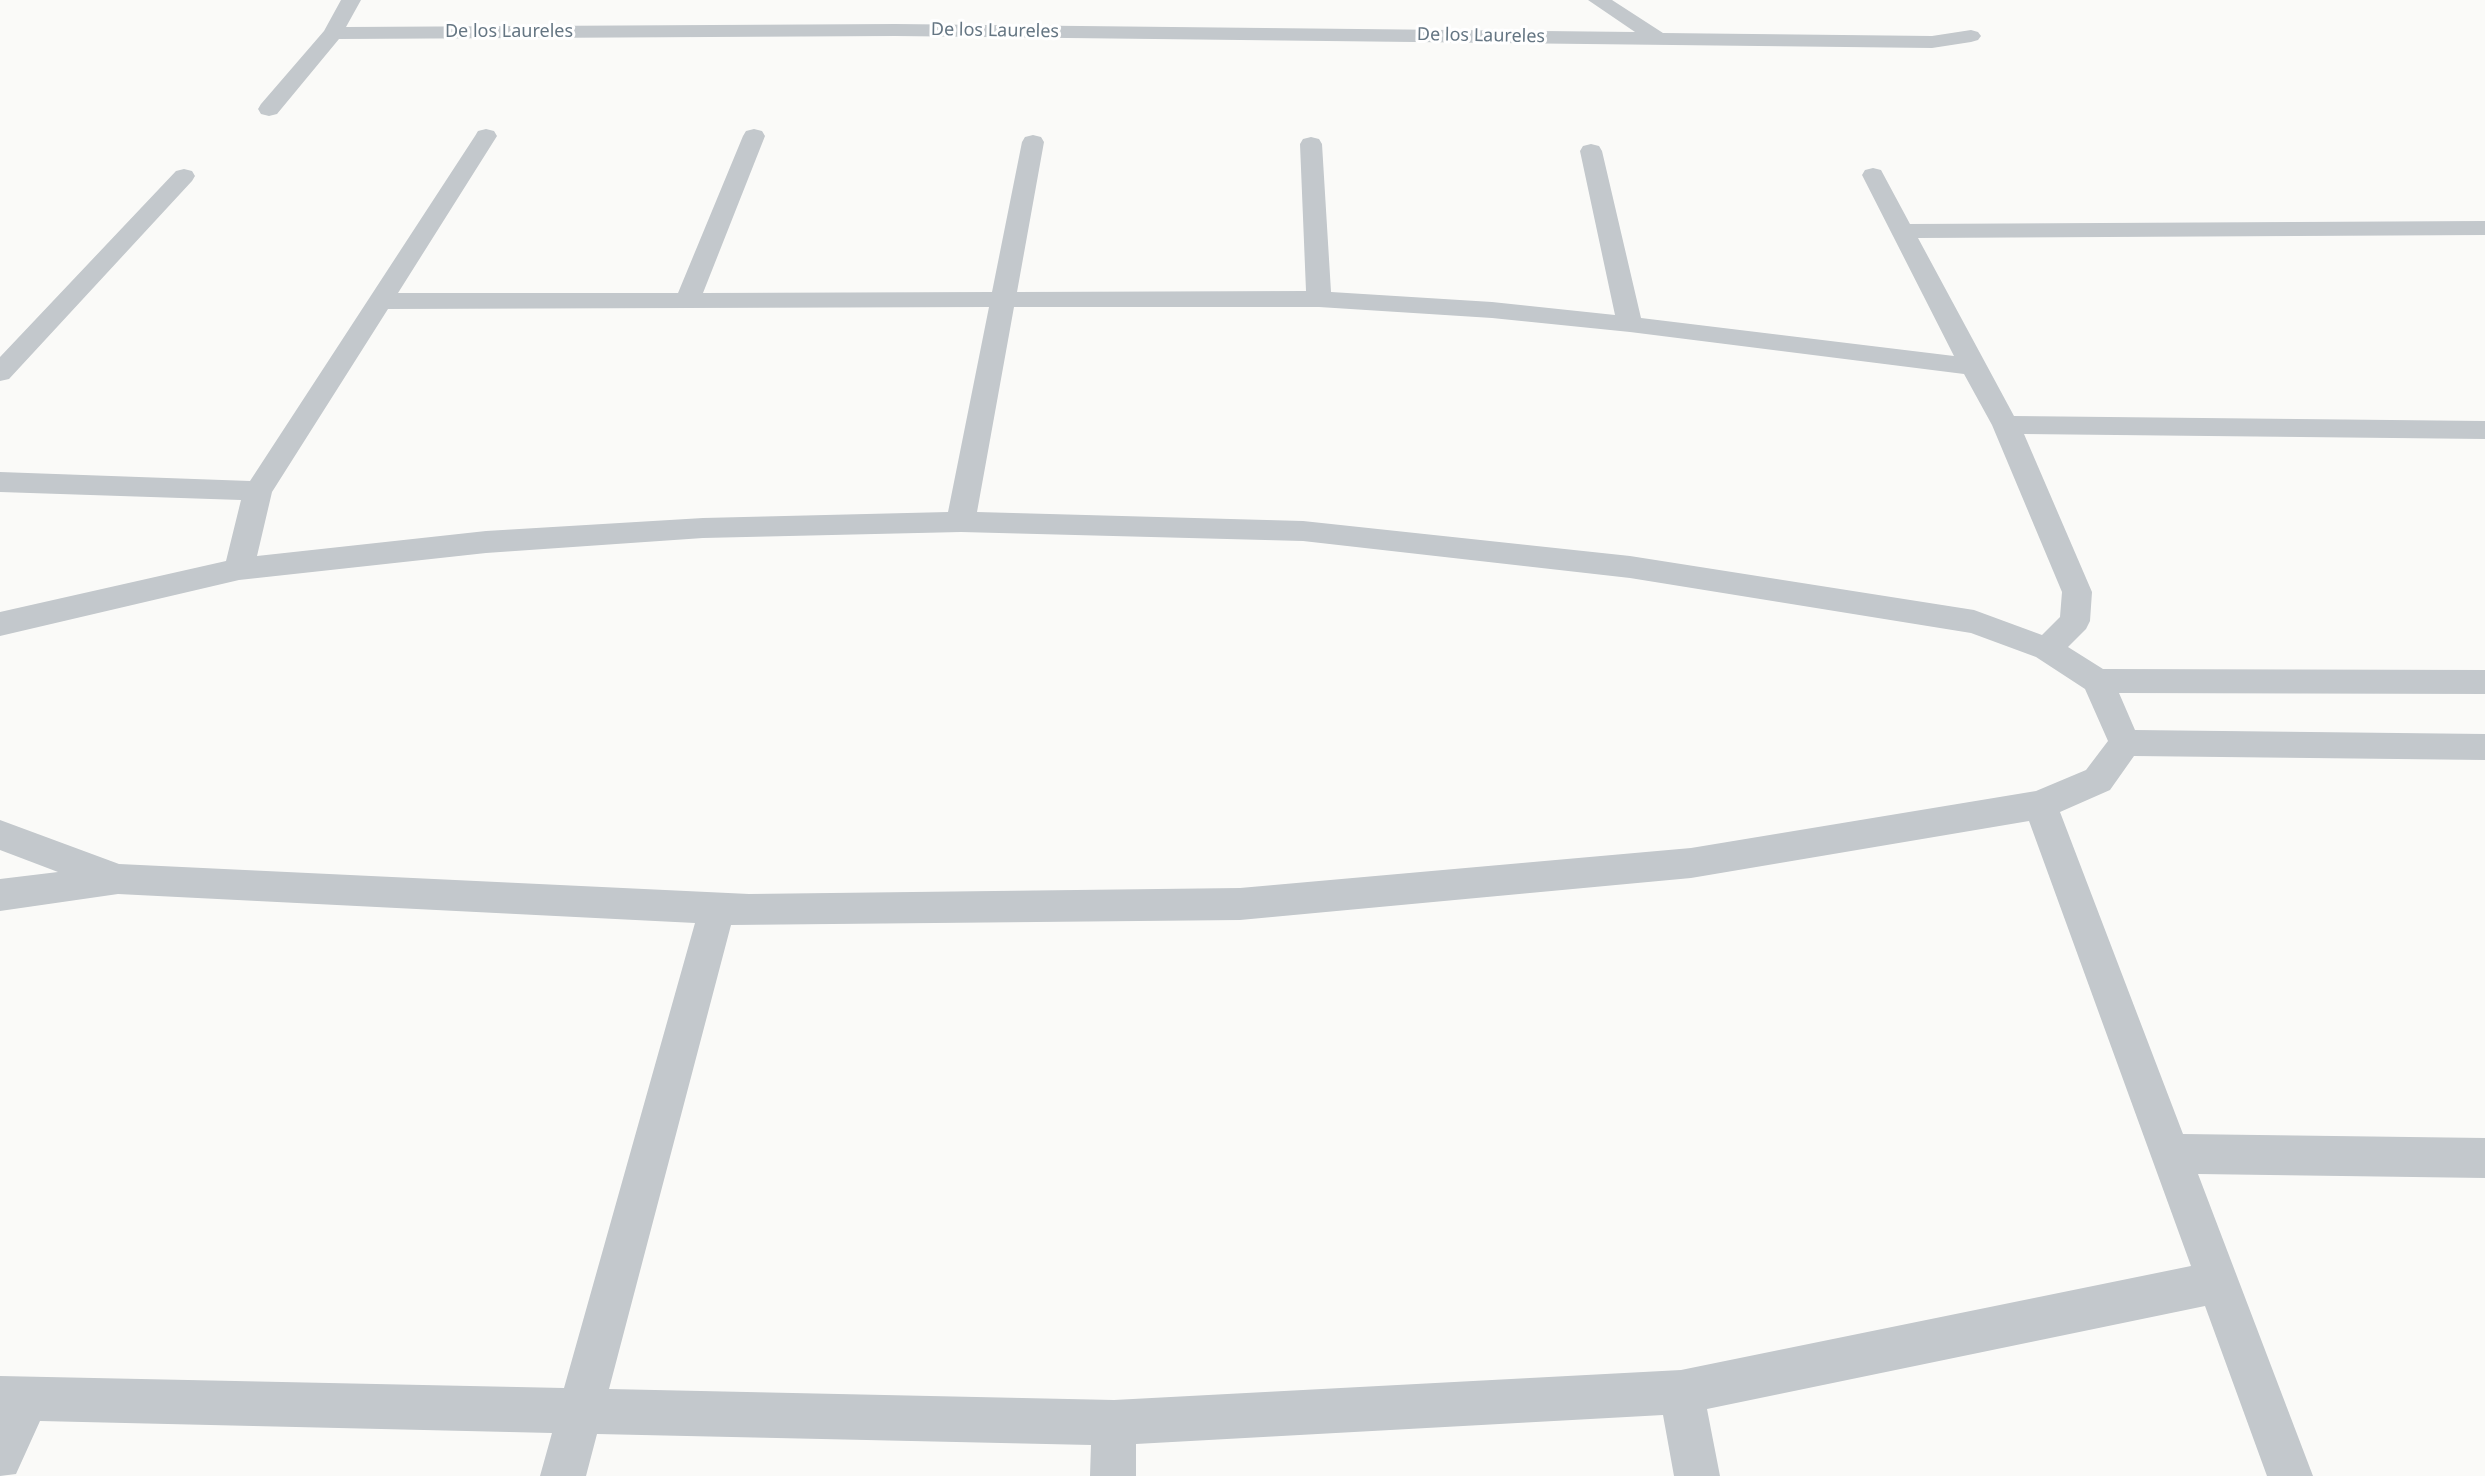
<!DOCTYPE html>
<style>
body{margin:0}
canvas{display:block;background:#fafaf8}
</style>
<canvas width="2485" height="1476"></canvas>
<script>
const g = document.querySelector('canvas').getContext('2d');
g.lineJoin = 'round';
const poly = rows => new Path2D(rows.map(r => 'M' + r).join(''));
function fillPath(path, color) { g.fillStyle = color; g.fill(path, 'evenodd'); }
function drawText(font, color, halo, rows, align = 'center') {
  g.font = font + ' "Noto Sans",sans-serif'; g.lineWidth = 6; g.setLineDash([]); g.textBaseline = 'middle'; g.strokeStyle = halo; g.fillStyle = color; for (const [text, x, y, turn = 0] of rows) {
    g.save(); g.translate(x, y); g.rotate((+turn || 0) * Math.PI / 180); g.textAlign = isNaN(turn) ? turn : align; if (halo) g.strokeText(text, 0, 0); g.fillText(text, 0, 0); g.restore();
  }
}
fillPath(poly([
 [341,0,361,0,346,27,895,24,1635,32,1588,0,1612,0,1663,33,1932,36,1971,30,1978,32,1981,36,1978,40,1971,42,1932,48,895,36,339,39,277,114,269,116,261,114,258,109,261,104,324,31,341,0],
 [486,129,494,131,497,136,398,293,678,293,743,136,746,131,754,129,762,131,765,136,703,293,992,292,1022,142,1025,137,1033,135,1041,137,1044,142,1017,292,1306,291,1300,144,1303,139,1311,137,1319,139,1322,144,1331,292,1492,302,1615,315,1580,151,1583,146,1591,144,1599,146,1602,151,1641,318,1954,356,1862,175,1865,170,1873,168,1881,170,1910,224,2485,221,2485,235,1918,238,2014,416,2485,421,2485,439,2024,434,2092,592,2090,621,2086,629,2068,647,2103,669,2485,670,2485,694,2119,693,2135,730,2485,734,2485,760,2134,756,2110,790,2060,812,2183,1134,2485,1138,2485,1178,2198,1174,2313,1476,2267,1476,2205,1306,1707,1409,1720,1476,1674,1476,1663,1415,1136,1444,1136,1476,1090,1476,1091,1445,597,1434,586,1476,540,1476,552,1433,40,1421,16,1474,0,1476,0,1376,564,1388,695,923,118,894,0,911,0,879,58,872,0,850,0,820,119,864,749,894,1240,888,1691,848,2036,791,2086,770,2108,741,2085,689,2036,657,1971,633,1630,578,1303,541,961,532,703,538,486,553,239,580,0,636,0,612,226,561,241,500,0,492,0,472,250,481,475,136,478,131,486,129],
 [989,307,948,512,703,518,486,531,257,556,272,492,388,309,989,307],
 [1014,307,1319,307,1492,318,1630,332,1964,374,1992,425,2062,592,2060,617,2042,635,1974,610,1630,556,1303,521,977,512,1014,307],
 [2029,821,2191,1266,1681,1370,1114,1400,609,1389,731,925,1240,920,1691,878,2029,821],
 [184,169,192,171,195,176,192,181,9,379,0,381,0,357,176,171,184,169]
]), '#c3c8cc');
drawText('18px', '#657683', '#fff', [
 ["De los Laureles",995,31,1],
 ["De los Laureles",509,32],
 ["De los Laureles",1481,36,1]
]);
</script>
